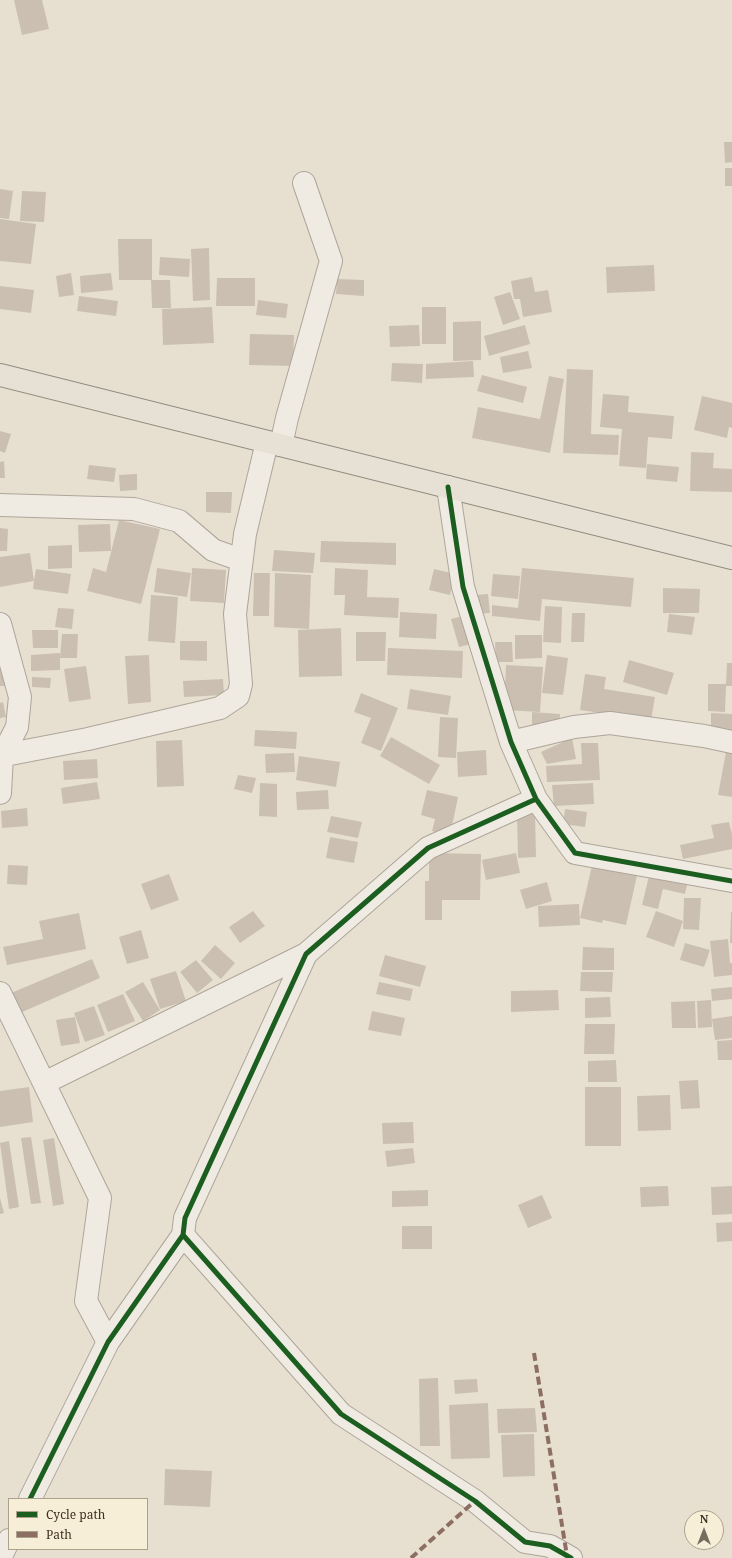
<!DOCTYPE html>
<style>
body{margin:0}
#map{position:relative;width:732px;height:1558px;overflow:hidden;background:#e7e0d1;font-family:"Noto Serif",serif}
canvas{display:block}
.legend{position:absolute;left:8px;top:1498px;width:140px;height:52px;box-sizing:border-box;background:#f7eed8;border:1px solid #ada18e;margin:0;padding:5px 7px;list-style:none;font-size:12px;color:#3d2e20}
.legend li{display:flex;align-items:center;gap:8px;height:20px}
.legend b{width:20px;border:1px solid #ada18e}
.north{position:absolute;left:684px;top:1510px;width:40px;height:40px;box-sizing:border-box;background:#f7eed8;border:1px solid #ada18e;border-radius:50%;rotate:0deg;font-size:11px;font-weight:700;line-height:16px;text-align:center;color:#3d2e20}
.north::after{content:'';display:block;margin:auto;width:14px;height:18px;background:#786c5e;clip-path:polygon(50% 0,100% 100%,50% 72%,0 100%)}
</style>
<div id="map">
<canvas width="732" height="1558"></canvas>
<ul class="legend">
<li><b style="height:5px;background:#1b5e20"></b>Cycle path</li>
<li><b style="height:5px;background:#8d6e63"></b>Path</li>
</ul>
<div class="north">N</div>
</div>
<script>
const g = document.querySelector('canvas').getContext('2d');
g.lineJoin = 'round';
function fillPath(path, color) { g.fillStyle = color; g.fill(path, 'evenodd'); }
const poly = rows => new Path2D(rows.map(r => 'M' + r).join(''));
function stroke(path, color, width, dash) { g.strokeStyle = color; g.lineWidth = width; g.lineCap = dash ? 'butt' : 'round'; g.setLineDash(dash || []); g.stroke(path); }
fillPath(poly([
 [14,0,42,0,49,29,22,35],
 [724,142,732,142,732,162,725,163],
 [725,168,732,168,732,186,725,186],
 [0,189,13,191,9,219,0,218],
 [22,191,46,192,44,222,20,221],
 [0,219,36,224,31,264,0,261],
 [118,239,152,239,152,280,119,280],
 [209,248,210,300,193,301,191,249],
 [160,257,190,259,189,277,159,275],
 [654,265,655,291,607,293,606,267],
 [71,273,74,295,59,297,56,276],
 [111,273,113,290,81,293,80,276],
 [532,277,535,292,548,290,552,312,523,317,520,299,514,299,511,281],
 [217,278,255,278,255,306,216,306],
 [337,279,364,280,364,296,336,294],
 [151,280,170,280,171,308,152,308],
 [0,286,34,290,31,313,0,309],
 [510,292,520,319,503,325,494,297],
 [79,296,118,301,116,316,77,311],
 [258,300,288,304,286,318,256,315],
 [212,307,214,343,163,345,162,309],
 [422,307,446,307,446,344,422,344],
 [481,321,481,360,453,361,453,322],
 [419,325,420,346,390,347,389,326],
 [525,325,530,344,489,356,484,336],
 [250,334,294,335,293,366,249,365],
 [528,351,532,368,503,373,500,357],
 [473,361,474,377,426,379,426,364],
 [392,363,423,364,422,383,391,381],
 [567,369,593,370,591,434,619,435,618,455,563,453],
 [482,375,527,387,523,403,477,391],
 [549,376,564,379,550,453,472,438,478,407,540,419],
 [603,394,629,396,628,412,674,416,672,439,648,437,646,468,619,466,622,429,600,427],
 [702,396,732,403,732,428,729,427,727,438,694,430],
 [0,431,11,434,5,453,0,451],
 [691,452,714,453,713,468,732,469,732,492,690,491],
 [4,461,5,478,0,478,0,462],
 [647,464,679,467,677,482,646,479],
 [89,465,116,468,114,482,87,479],
 [137,474,137,490,120,491,119,475],
 [206,492,232,492,231,513,206,512],
 [119,520,160,529,141,604,87,591,93,568,106,572],
 [110,524,111,551,79,552,78,525],
 [0,528,8,529,7,551,0,551],
 [321,541,396,543,396,565,320,562],
 [72,545,72,568,48,569,48,546],
 [274,550,315,553,313,573,272,571],
 [30,553,34,581,36,569,71,574,68,594,33,589,34,581,0,587,0,557],
 [157,568,191,573,187,597,154,592],
 [192,568,226,570,224,603,190,601],
 [335,568,368,570,367,597,399,598,398,618,344,615,345,595,334,595],
 [522,568,634,578,631,607,542,599,540,621,492,616,492,605,518,608],
 [434,569,455,574,450,595,429,590],
 [254,573,270,573,269,616,253,616],
 [275,573,311,575,309,629,274,627],
 [493,574,520,576,518,599,491,596],
 [663,588,700,589,699,613,663,613],
 [488,594,490,613,477,614,475,595],
 [151,595,178,597,175,643,148,641],
 [545,606,562,607,561,643,543,642],
 [58,608,74,609,72,629,55,627],
 [400,612,437,614,436,639,399,637],
 [572,613,585,613,584,642,571,642],
 [669,614,695,617,692,635,667,632],
 [467,615,475,643,459,647,451,619],
 [341,628,342,676,299,677,298,630],
 [32,630,58,630,58,648,33,648],
 [356,632,386,632,385,661,356,661],
 [62,634,78,634,77,658,60,658],
 [515,635,542,635,542,658,515,659],
 [180,641,207,641,207,661,180,660],
 [495,642,512,642,513,662,496,662],
 [388,648,463,651,462,678,387,675],
 [60,653,60,670,31,671,31,655],
 [149,655,151,702,128,704,125,656],
 [547,655,568,658,563,695,542,693],
 [0,657,7,686,0,686],
 [629,660,674,673,667,695,623,682],
 [727,663,732,663,732,686,726,686,725,712,708,711,708,684,726,684],
 [506,665,543,667,540,712,504,710],
 [86,666,91,699,69,702,64,669],
 [585,674,606,677,604,689,655,697,651,720,580,710],
 [32,677,51,678,50,688,32,687],
 [223,679,224,695,184,697,183,681],
 [410,689,451,696,448,715,407,709],
 [361,693,398,708,381,751,361,743,371,718,354,712],
 [3,702,6,717,0,718,0,703],
 [532,712,560,714,559,727,532,726],
 [711,713,732,714,732,732,711,731],
 [440,717,458,718,456,758,438,757],
 [255,730,297,732,296,749,254,746],
 [391,737,440,765,429,784,380,756],
 [572,738,576,759,547,764,541,752],
 [182,740,184,786,157,787,156,741],
 [581,743,598,743,600,780,547,782,546,766,582,764],
 [486,750,487,775,458,777,457,752],
 [726,752,732,753,732,797,718,795],
 [294,753,295,772,266,773,265,754],
 [299,756,340,762,336,787,296,780],
 [97,759,98,778,64,780,63,761],
 [238,775,256,778,252,793,234,789],
 [97,782,100,799,63,804,61,788],
 [260,783,277,784,277,817,259,816],
 [593,783,594,804,554,806,552,785],
 [328,790,329,809,297,810,296,792],
 [427,790,458,797,450,836,432,831,435,819,421,815],
 [27,808,28,826,2,828,1,811],
 [565,809,587,812,585,827,563,824],
 [517,813,535,813,536,857,518,858],
 [331,816,362,822,358,838,327,832],
 [729,822,732,834,732,849,683,859,680,845,714,838,711,825],
 [330,837,358,842,354,863,326,858],
 [429,853,481,854,480,900,442,900,442,920,425,920,425,881,429,881],
 [516,853,520,873,486,880,482,860],
 [593,861,638,871,626,925,603,920,602,923,580,918],
 [8,865,28,866,27,885,7,884],
 [169,874,179,900,151,910,141,884],
 [649,876,687,885,685,894,663,889,658,909,642,905],
 [547,882,552,901,526,909,520,890],
 [684,898,701,898,699,930,683,929],
 [579,904,580,925,539,927,538,906],
 [253,911,265,926,240,943,229,927],
 [656,911,683,921,674,947,646,937],
 [731,912,732,912,732,943,730,943],
 [79,913,86,949,7,965,3,947,43,939,39,921],
 [141,930,149,958,127,964,119,937],
 [728,939,730,963,732,963,732,975,714,977,710,941],
 [685,943,710,950,704,967,680,960],
 [215,945,235,963,221,979,201,961],
 [583,947,614,948,614,970,582,970],
 [385,955,426,966,420,987,379,976],
 [92,959,100,978,20,1013,11,993],
 [196,960,213,980,197,993,180,972],
 [176,971,186,1001,160,1009,150,979],
 [581,972,613,972,612,992,580,991],
 [143,982,160,1010,143,1021,125,992],
 [379,982,413,989,410,1001,376,994],
 [732,987,732,999,712,1001,711,989],
 [558,990,559,1010,511,1012,511,991],
 [123,994,135,1021,108,1032,97,1005],
 [610,997,611,1017,585,1018,585,998],
 [711,1000,712,1027,698,1028,697,1001],
 [695,1001,696,1028,672,1028,671,1002],
 [94,1006,105,1035,85,1042,74,1013],
 [372,1011,405,1018,401,1036,368,1030],
 [732,1016,732,1038,715,1040,712,1019],
 [75,1017,80,1043,61,1046,56,1020],
 [585,1024,615,1024,614,1054,584,1054],
 [732,1040,732,1060,718,1060,717,1041],
 [616,1060,617,1082,588,1082,588,1061],
 [698,1080,700,1108,681,1109,679,1081],
 [29,1087,33,1122,0,1127,0,1091],
 [585,1087,621,1087,621,1146,585,1146],
 [670,1095,671,1130,638,1131,637,1096],
 [413,1122,414,1143,383,1144,382,1123],
 [31,1137,41,1203,31,1204,21,1138],
 [54,1138,64,1204,53,1206,43,1140],
 [9,1141,19,1207,9,1209,0,1143],
 [413,1148,415,1163,387,1167,385,1151],
 [668,1186,669,1206,641,1207,640,1187],
 [732,1186,732,1214,712,1215,711,1187],
 [428,1190,428,1206,392,1207,392,1191],
 [542,1195,552,1218,528,1228,518,1205],
 [0,1198,4,1213,0,1214],
 [732,1222,732,1241,717,1242,716,1223],
 [402,1226,432,1226,432,1249,402,1249],
 [438,1378,440,1446,420,1446,419,1379],
 [477,1379,478,1392,455,1394,454,1380],
 [488,1403,490,1458,451,1459,449,1405],
 [535,1408,537,1432,498,1433,497,1409],
 [534,1434,535,1476,503,1477,501,1435],
 [165,1469,212,1471,210,1507,164,1505]
]), '#cbbfb2');
const minor = poly([
 [281,445,287,418,331,261,304,183],
 [448,487,463,587,511,742,536,799,575,853,732,881],
 [0,505,134,509,179,521,213,550,241,560],
 [0,624,20,697,17,727,2,756,0,793],
 [511,742,574,727,610,723,704,736,732,742],
 [0,756,88,739,220,708,238,696,241,684,235,614,245,534,267,442],
 [0,993,100,1198,86,1301,108,1342],
 [44,1083,306,954],
 [183,1235,341,1414,475,1501,525,1542,550,1546,571,1558],
 [30,1499,108,1342,183,1235,185,1218,306,954,428,848,536,799],
 [0,1558,9,1540]
]);
const major = poly([
 [0,375,732,558]
]);
stroke(minor, '#ada599', 24);
stroke(major, '#928b80', 24);
stroke(minor, '#efebe3', 22);
stroke(major, '#e6e1d4', 22);
stroke(poly([
 [534,1353,567,1556],
 [411,1558,475,1501]
]), '#8d6e63', 4, [8, 4]);
stroke(poly([
 [448,487,463,587,511,742,536,799,575,853,732,881],
 [183,1235,341,1414,475,1501,525,1542,550,1546,571,1558],
 [30,1499,108,1342,183,1235,185,1218,306,954,428,848,536,799]
]), '#1b5e20', 5);
</script>
